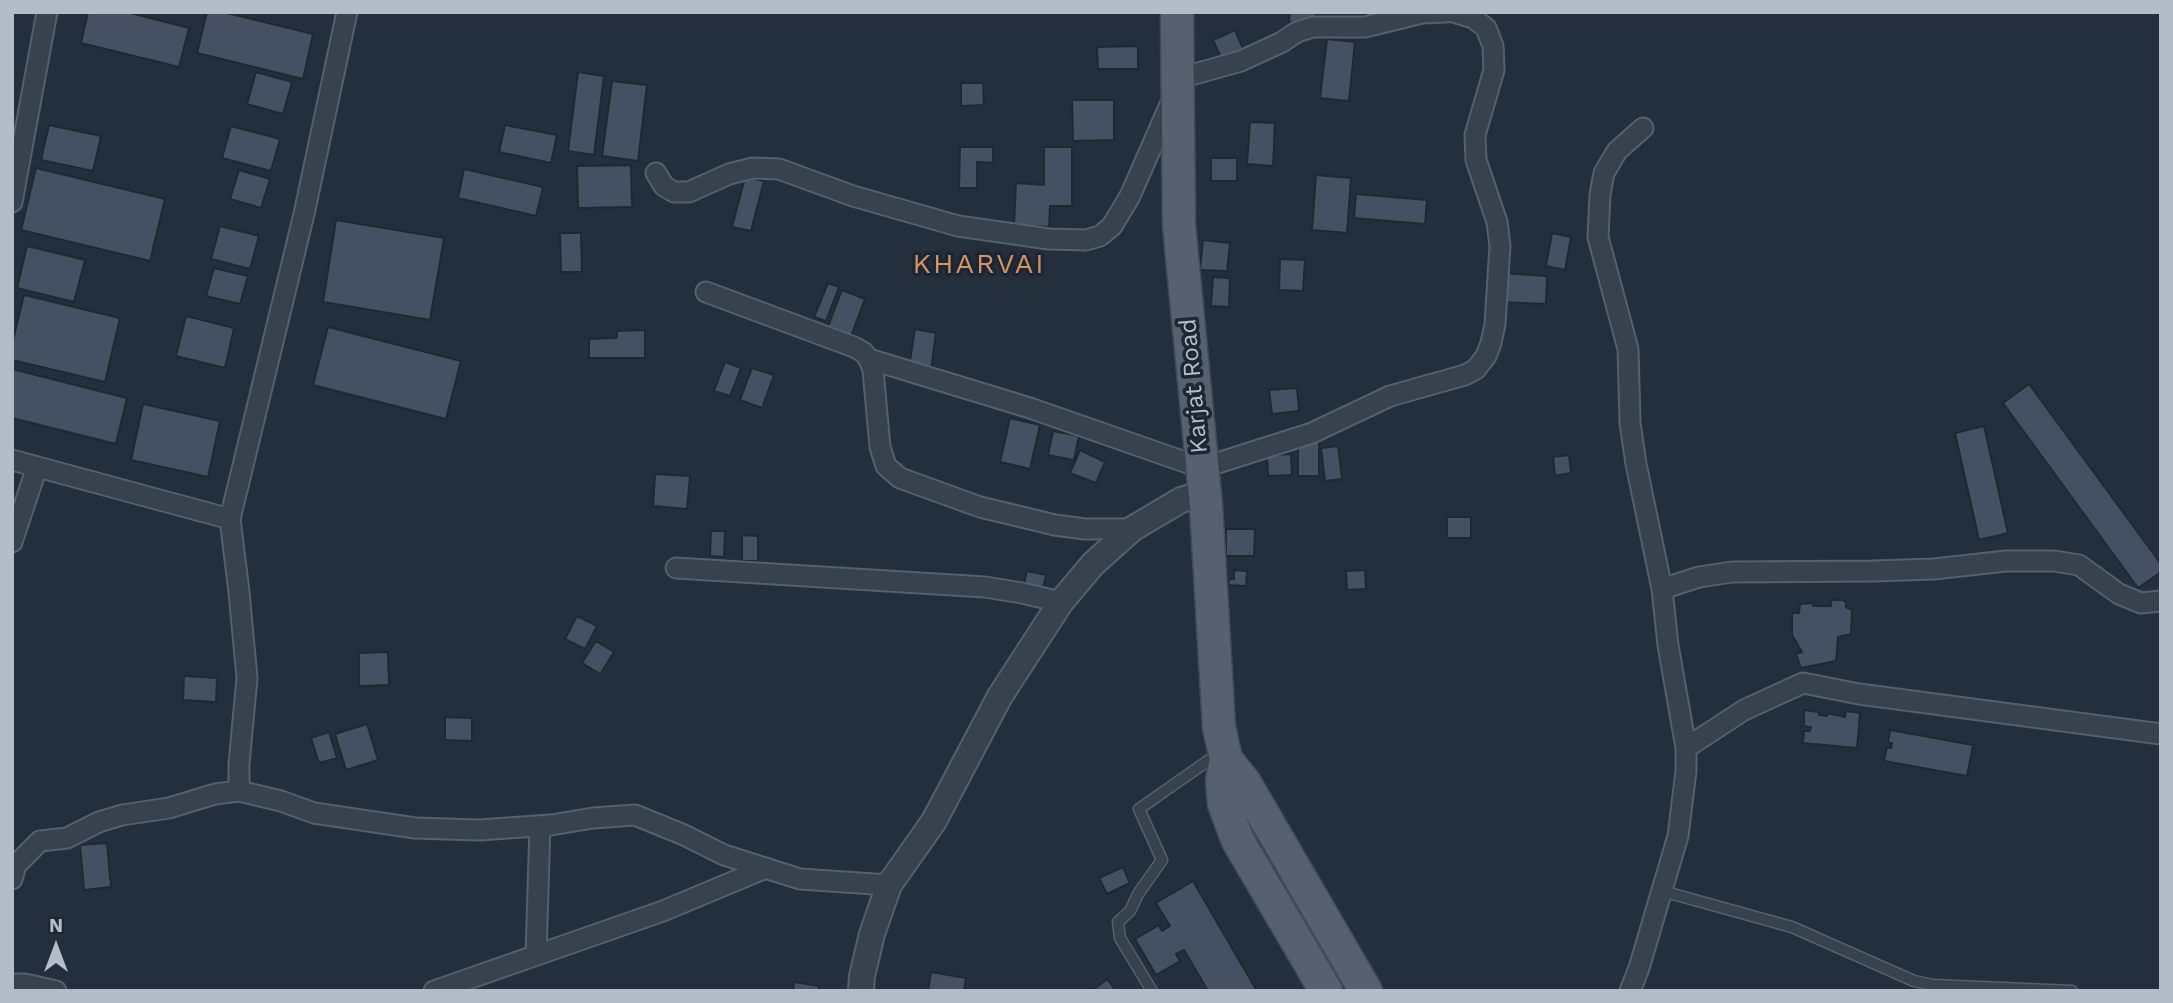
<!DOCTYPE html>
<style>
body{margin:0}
#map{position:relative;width:2173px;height:1003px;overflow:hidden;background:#242f3e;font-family:"Work Sans",sans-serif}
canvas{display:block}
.frame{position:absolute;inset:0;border:14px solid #b4bcc9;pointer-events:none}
.north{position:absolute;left:21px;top:912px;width:70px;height:70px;-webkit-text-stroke:5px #1d2633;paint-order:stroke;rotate:0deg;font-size:19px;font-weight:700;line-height:28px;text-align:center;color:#b4bcc9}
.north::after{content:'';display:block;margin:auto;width:24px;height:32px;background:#b4bcc9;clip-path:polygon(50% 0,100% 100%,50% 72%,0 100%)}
</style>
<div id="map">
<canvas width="2173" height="1003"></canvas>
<div class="frame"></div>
<div class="north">N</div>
</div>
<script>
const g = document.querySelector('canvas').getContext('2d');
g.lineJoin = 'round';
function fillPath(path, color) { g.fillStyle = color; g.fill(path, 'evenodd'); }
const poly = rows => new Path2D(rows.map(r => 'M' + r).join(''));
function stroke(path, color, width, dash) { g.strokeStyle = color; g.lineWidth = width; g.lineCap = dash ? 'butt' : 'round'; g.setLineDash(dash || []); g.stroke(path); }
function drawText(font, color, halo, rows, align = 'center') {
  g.font = font + ' "Work Sans",sans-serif'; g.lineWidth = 7; g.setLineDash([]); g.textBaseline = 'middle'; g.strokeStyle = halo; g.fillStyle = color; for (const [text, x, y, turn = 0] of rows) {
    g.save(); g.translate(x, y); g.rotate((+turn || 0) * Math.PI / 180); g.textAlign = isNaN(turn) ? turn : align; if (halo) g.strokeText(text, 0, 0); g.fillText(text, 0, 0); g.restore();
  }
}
const building = poly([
 [88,12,127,12,189,28,179,67,81,43,88,12],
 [207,12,223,12,313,34,303,79,197,53,207,12],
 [1290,12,1316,12,1315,24,1289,22,1290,12],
 [1235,30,1244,51,1222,60,1213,40,1235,30],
 [1327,39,1355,42,1349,101,1320,98,1327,39],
 [1138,46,1138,69,1098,69,1097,47,1138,46],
 [256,72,292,82,283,114,247,104,256,72],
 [578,72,604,76,594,155,568,151,578,72],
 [612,81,647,85,638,161,602,156,612,81],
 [961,83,983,83,984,105,961,106,961,83],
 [1072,100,1114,100,1114,140,1073,141,1072,100],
 [1250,122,1275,123,1273,166,1247,164,1250,122],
 [49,125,101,136,93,171,41,160,49,125],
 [505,125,557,135,551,163,499,152,505,125],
 [231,126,280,139,271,171,222,158,231,126],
 [960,147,993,147,993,163,977,162,977,188,959,188,960,147],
 [1044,147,1072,147,1072,206,1050,206,1049,227,1014,225,1016,183,1044,185,1044,147],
 [1211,158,1237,158,1237,181,1211,181,1211,158],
 [631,165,632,207,578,208,577,166,631,165],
 [36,168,165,199,150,261,21,230,36,168],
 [464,169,543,187,536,216,458,198,464,169],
 [239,170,270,179,261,208,230,199,239,170],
 [1316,175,1351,178,1347,233,1312,230,1316,175],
 [745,177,764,181,751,231,732,227,745,177],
 [1356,194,1427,200,1425,224,1354,218,1356,194],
 [336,220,444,238,430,320,323,302,336,220],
 [220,226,259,236,250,269,211,259,220,226],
 [560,233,581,233,582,272,561,272,560,233],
 [1552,233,1571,237,1565,270,1546,266,1552,233],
 [1203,240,1230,243,1227,271,1200,270,1203,240],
 [27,246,85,260,74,302,17,288,27,246],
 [1280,259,1305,260,1303,291,1279,290,1280,259],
 [214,268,248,276,240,304,206,296,214,268],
 [1501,273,1547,276,1546,304,1500,302,1501,273],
 [1213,277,1230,278,1229,307,1211,306,1213,277],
 [828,283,839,287,826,321,814,317,828,283],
 [842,290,865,299,850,339,827,329,842,290],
 [24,295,120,318,105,382,12,360,12,344,24,295],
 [186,316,234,328,225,368,176,356,186,316],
 [328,327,461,361,446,419,313,385,328,327],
 [915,329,936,333,931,370,909,367,915,329],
 [645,330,645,358,589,358,589,339,617,338,617,331,645,330],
 [725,362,741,368,730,396,714,391,725,362],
 [752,368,774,375,762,408,740,400,752,368],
 [12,369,127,398,116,444,12,418,12,369],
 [2029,384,2161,564,2161,572,2138,588,2003,403,2029,384],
 [1297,388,1299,411,1272,414,1269,390,1297,388],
 [143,404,220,421,208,477,131,460,143,404],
 [1010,418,1040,425,1030,469,1000,462,1010,418],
 [1984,426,2008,533,1979,540,1955,433,1984,426],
 [1053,431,1079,436,1074,460,1048,455,1053,431],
 [1298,441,1319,441,1319,476,1298,476,1298,441],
 [1338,446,1342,479,1325,481,1321,448,1338,446],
 [1080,450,1105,462,1096,483,1070,473,1080,450],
 [1291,454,1292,475,1268,476,1267,455,1291,454],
 [1569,455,1571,473,1555,476,1553,457,1569,455],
 [655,474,690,476,687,509,653,506,655,474],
 [1447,517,1471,517,1471,538,1447,538,1447,517],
 [1226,529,1255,529,1254,556,1226,556,1226,529],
 [711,531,725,531,724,557,710,556,711,531],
 [742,535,758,536,758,561,742,561,742,535],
 [1234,570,1247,571,1246,586,1228,585,1229,579,1234,579,1234,570],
 [1365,570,1366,589,1347,590,1346,571,1365,570],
 [1027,571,1046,575,1043,588,1024,584,1027,571],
 [1831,600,1843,600,1846,603,1846,607,1852,610,1851,634,1838,637,1836,661,1801,668,1796,654,1802,652,1792,635,1792,613,1799,613,1800,604,1813,603,1813,606,1831,606,1831,600],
 [577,616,597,626,585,649,565,639,577,616],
 [596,641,614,652,600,674,582,663,596,641],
 [388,652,389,685,359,686,359,653,388,652],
 [184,676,217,678,216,702,183,700,184,676],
 [1804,710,1819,712,1819,715,1827,716,1827,713,1845,717,1846,711,1860,713,1857,748,1803,743,1804,731,1810,731,1811,727,1804,726,1804,710],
 [445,717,472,718,472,741,445,740,445,717],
 [367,724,378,760,346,770,335,734,367,724],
 [1890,730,1973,745,1967,776,1884,761,1887,747,1891,748,1892,743,1888,743,1890,730],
 [329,732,337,758,319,763,311,738,329,732],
 [107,843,111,887,84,890,80,845,107,843],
 [1123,867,1130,883,1107,894,1099,878,1123,867],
 [1193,881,1257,991,1208,991,1184,950,1176,954,1180,961,1156,975,1135,939,1159,925,1162,931,1170,926,1156,903,1193,881],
 [931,972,966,978,964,991,928,991,931,972],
 [1107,979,1116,991,1094,991,1093,990,1107,979],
 [794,982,819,986,819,991,793,991,794,982]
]);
fillPath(building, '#455162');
stroke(building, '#1f2835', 2);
const service = poly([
 [1662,891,1792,927,1914,981,1933,985,2072,991],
 [1152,991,1120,938,1118,922,1130,911,1138,894,1162,860,1139,809,1219,753]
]);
const minor = poly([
 [1177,79,1241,61,1282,42,1297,32,1313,27,1365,27,1422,13,1446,12],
 [1643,128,1617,151,1604,173,1600,195,1598,237,1628,349,1630,423,1636,464,1662,589],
 [656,173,664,186,674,192,689,192,729,174,753,168,779,169,853,196,958,226,1049,239,1086,240,1100,236,1112,226,1130,196,1172,100],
 [12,202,47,12],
 [706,292,854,347,863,352,869,359,873,370,880,447,886,466,900,478,980,507,1055,525,1085,529,1132,529],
 [869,359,1030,408,1202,468,1312,433,1390,396,1465,375,1476,369,1486,356,1491,343,1495,324,1500,246,1497,222,1476,160,1475,135,1494,70,1493,46,1486,28,1473,18,1453,12],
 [12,460,230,519,304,214,347,12],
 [230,519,239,592,247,678,239,764,239,791,281,801,314,813,415,828,479,830,551,825,593,818,635,815,684,835,724,855,800,879,889,885],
 [12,542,37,467],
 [676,568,985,587,1022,593,1061,602],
 [1686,748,1744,710,1803,683,1859,694,2161,734],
 [12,879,16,865,40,841,67,838,99,822,122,815,169,808,215,794,239,791],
 [536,955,540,826],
 [12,984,25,984,56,991],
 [434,991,663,911,766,868],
 [1630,991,1639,968,1678,836,1686,771,1686,748,1668,645,1662,589,1699,577,1732,572,1873,571,1934,569,2006,561,2054,561,2079,565,2119,594,2141,603,2161,601]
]);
const tertiary = poly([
 [861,991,862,976,872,934,889,885,934,821,1000,696,1061,602,1093,564,1132,529,1181,500,1204,493]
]);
const primary = poly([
 [1177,12,1179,225,1206,505,1219,727,1226,759,1222,781,1224,804,1238,841,1326,991],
 [1226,759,1245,783,1366,991]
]);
stroke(service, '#565f6c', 13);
stroke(minor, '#565f6c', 23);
stroke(tertiary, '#565f6c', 28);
stroke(primary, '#414a57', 35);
stroke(service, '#38414e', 10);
stroke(minor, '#38414e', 19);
stroke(tertiary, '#38414e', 24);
stroke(primary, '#56606e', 32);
drawText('24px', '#b4bcc9', '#1d2633', [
 ["Karjat Road",1194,386,-95]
]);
g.letterSpacing = '2px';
drawText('28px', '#d59563', '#1d2633', [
 ["KHARVAI",979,265]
]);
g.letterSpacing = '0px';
</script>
